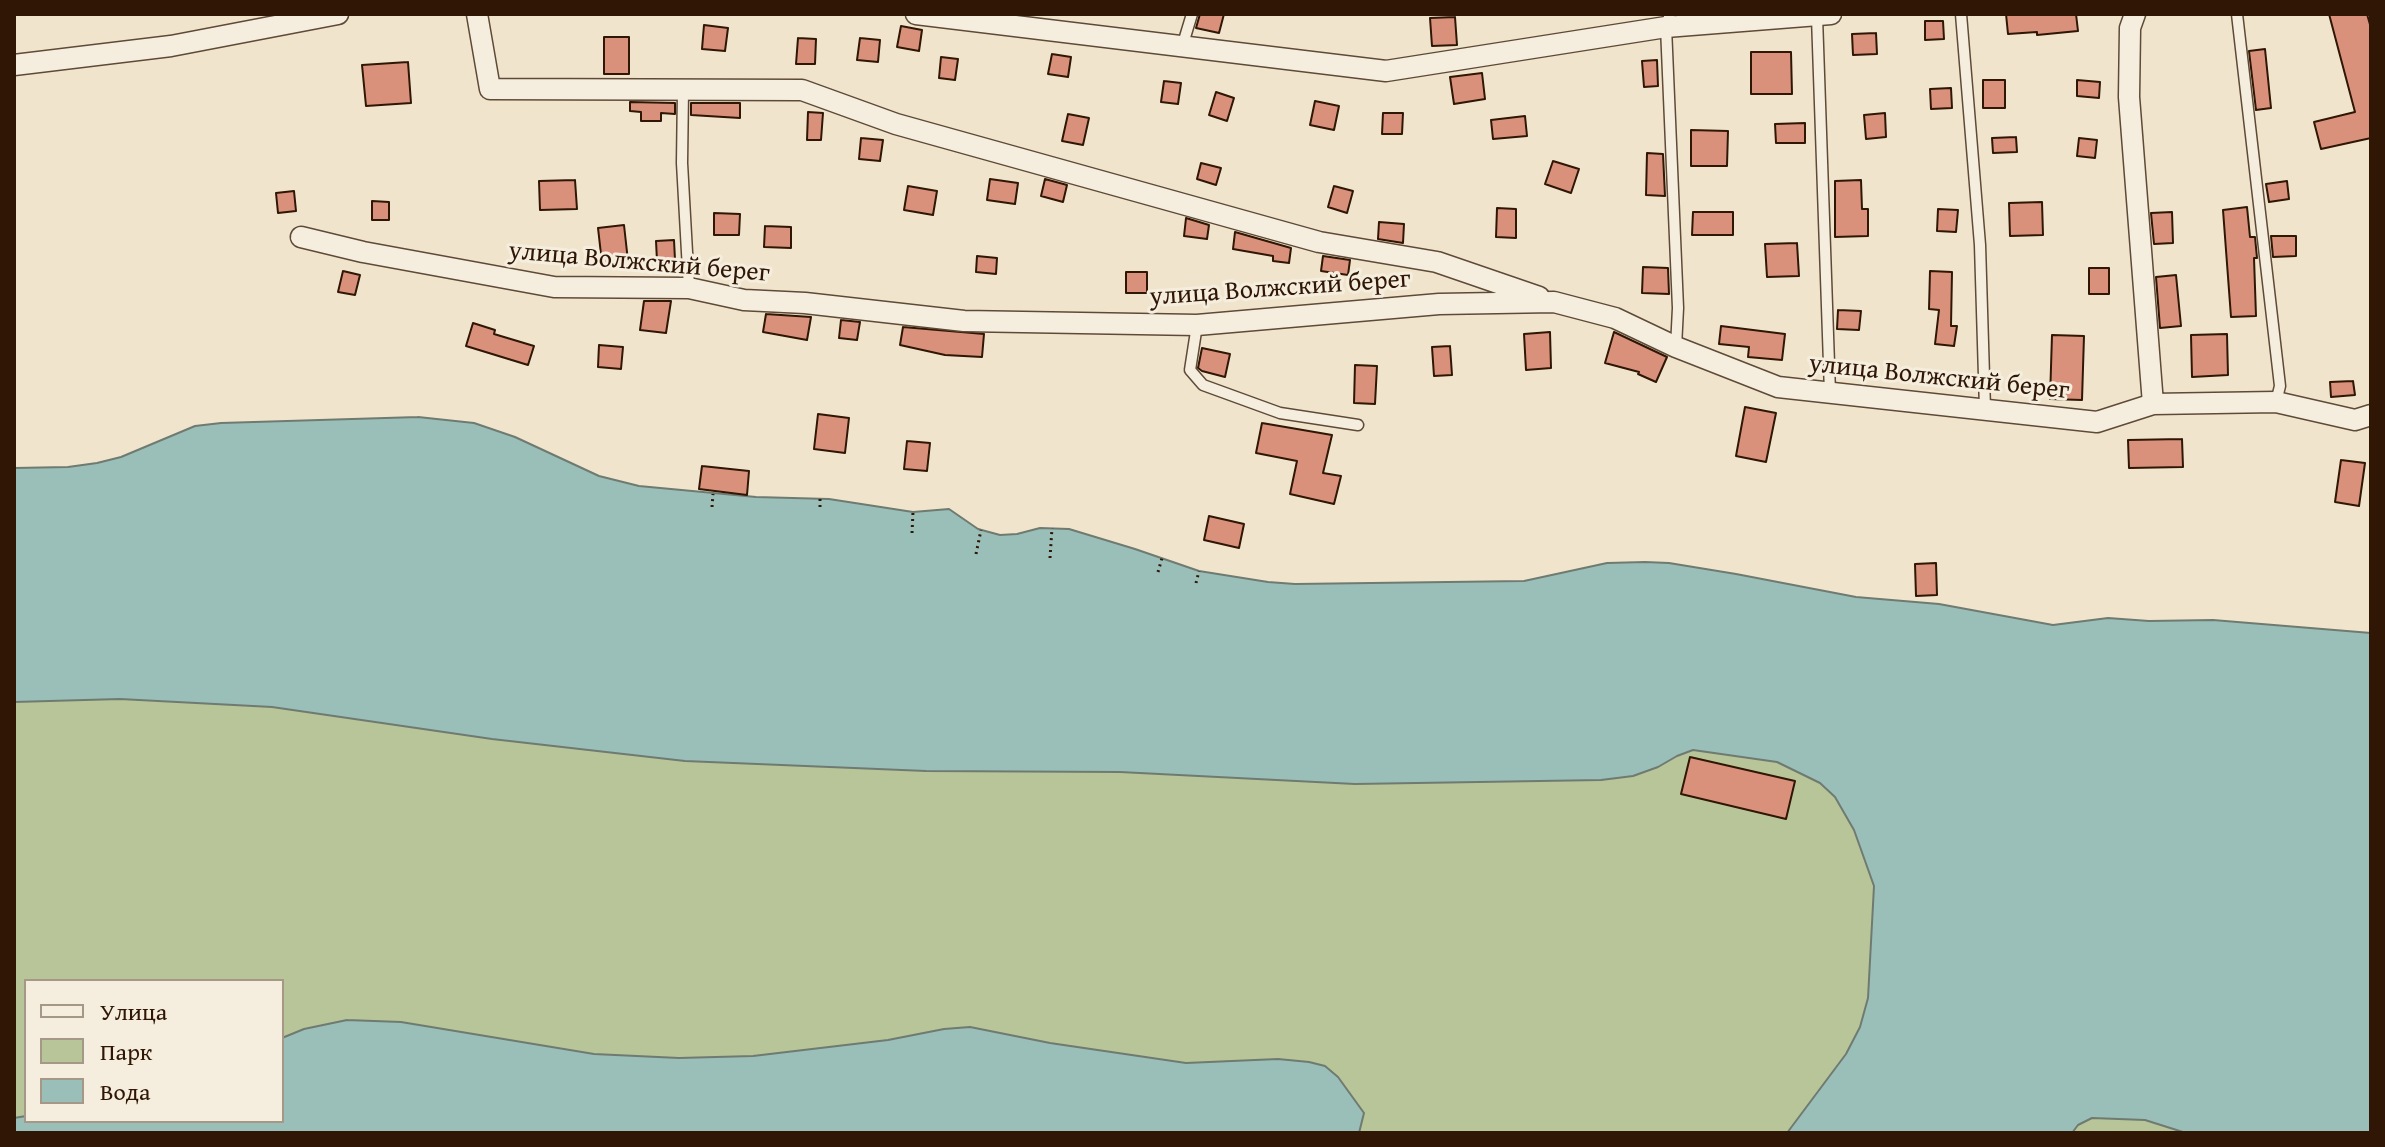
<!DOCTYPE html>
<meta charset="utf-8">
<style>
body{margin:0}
#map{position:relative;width:2385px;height:1147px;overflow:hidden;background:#f0e5cc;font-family:"Gentium Book Plus",serif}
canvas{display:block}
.frame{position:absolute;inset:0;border:16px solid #2f1605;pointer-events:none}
.legend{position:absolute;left:24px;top:979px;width:260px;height:144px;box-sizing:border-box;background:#f5eede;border:2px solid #a69887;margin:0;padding:10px 14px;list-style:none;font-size:24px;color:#2f1605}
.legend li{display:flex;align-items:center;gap:16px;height:40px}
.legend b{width:40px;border:2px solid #a69887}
</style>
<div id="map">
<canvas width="2385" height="1147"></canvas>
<div class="frame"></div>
<ul class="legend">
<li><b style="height:10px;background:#f5eede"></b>Улица</li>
<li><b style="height:22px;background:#b8c599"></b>Парк</li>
<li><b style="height:22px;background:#9abfb9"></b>Вода</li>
</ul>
</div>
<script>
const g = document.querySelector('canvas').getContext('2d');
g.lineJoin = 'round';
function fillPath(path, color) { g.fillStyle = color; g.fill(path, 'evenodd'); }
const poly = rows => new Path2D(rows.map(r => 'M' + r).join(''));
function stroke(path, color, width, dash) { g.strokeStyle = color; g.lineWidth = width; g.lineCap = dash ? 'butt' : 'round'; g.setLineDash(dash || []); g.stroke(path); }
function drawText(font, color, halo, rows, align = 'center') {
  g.font = font + ' "Gentium Book Plus",serif'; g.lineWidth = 6; g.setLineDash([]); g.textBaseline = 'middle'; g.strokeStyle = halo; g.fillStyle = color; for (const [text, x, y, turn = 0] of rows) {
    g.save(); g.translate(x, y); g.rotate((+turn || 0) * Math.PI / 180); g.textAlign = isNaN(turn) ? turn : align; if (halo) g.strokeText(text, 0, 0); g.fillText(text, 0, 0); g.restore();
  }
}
fillPath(poly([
 [120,699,272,707,492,739,685,761,926,771,1120,772,1355,784,1601,780,1658,767,1677,756,1693,750,1777,762,1820,783,1835,797,1854,830,1864,855,1874,886,1868,998,1860,1027,1846,1054,1787,1133,1359,1133,1364,1113,1338,1077,1325,1066,1309,1062,1278,1059,1186,1063,1050,1043,970,1027,944,1029,888,1040,753,1056,679,1058,594,1054,401,1022,347,1020,304,1029,282,1038,282,981,26,981,26,1116,14,1118,14,702],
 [2092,1118,2145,1120,2186,1133,2072,1133,2078,1125]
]), '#b8c599');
const water = poly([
 [418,417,474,423,515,437,599,476,639,486,756,497,829,499,913,512,949,509,978,529,1000,535,1017,534,1040,528,1069,529,1135,549,1199,571,1268,582,1295,584,1524,581,1607,563,1645,562,1669,563,1736,574,1856,597,1939,604,2053,625,2108,618,2149,621,2213,620,2371,633,2371,1133,2186,1133,2145,1120,2092,1118,2078,1125,2072,1133,1787,1133,1846,1054,1860,1027,1868,998,1874,886,1854,830,1835,797,1820,783,1777,762,1693,750,1677,756,1658,767,1633,776,1601,780,1355,784,1120,772,926,771,685,761,492,739,272,707,120,699,14,702,14,468,68,467,97,463,121,457,195,426,221,423,418,417],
 [347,1020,401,1022,594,1054,679,1058,753,1056,888,1040,944,1029,970,1027,1050,1043,1186,1063,1278,1059,1309,1062,1325,1066,1338,1077,1364,1113,1359,1133,14,1133,14,1118,26,1116,26,1121,282,1121,282,1038,304,1029,347,1020]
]);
fillPath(water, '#9abfb9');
stroke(water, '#6f7b71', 2);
const building = poly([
 [1200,14,1224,14,1219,33,1196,28,1200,14],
 [2006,14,2076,14,2078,31,2037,35,2037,32,2008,34,2006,14],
 [2329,14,2367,14,2371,28,2371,138,2321,149,2314,122,2355,112,2329,14],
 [1455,17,1457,45,1432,46,1430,18,1455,17],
 [1925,21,1943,21,1944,39,1925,40,1925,21],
 [704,25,728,28,725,51,702,49,704,25],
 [901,26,922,30,919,51,897,47,901,26],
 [1876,33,1877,54,1853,55,1852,34,1876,33],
 [604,37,629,37,629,74,604,74,604,37],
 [798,38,816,39,815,64,796,64,798,38],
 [860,38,880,40,878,62,857,60,860,38],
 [2265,49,2271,108,2256,110,2249,51,2265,49],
 [1751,52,1791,52,1792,94,1751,94,1751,52],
 [1052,54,1071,57,1068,77,1048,74,1052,54],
 [941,57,958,59,955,80,939,78,941,57],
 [1657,60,1658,86,1644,87,1642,61,1657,60],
 [408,62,411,103,366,106,362,65,408,62],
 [1482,73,1485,99,1454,104,1450,77,1482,73],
 [1983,80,2005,80,2005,108,1983,108,1983,80],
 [2077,80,2100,82,2099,98,2077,96,2077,80],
 [1164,81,1181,83,1178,104,1161,102,1164,81],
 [1951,88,1952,108,1931,109,1930,89,1951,88],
 [1216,92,1234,98,1227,121,1209,115,1216,92],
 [1315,101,1339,106,1334,130,1310,125,1315,101],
 [630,102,675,103,675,114,661,113,661,121,641,121,641,112,630,111,630,102],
 [691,103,740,103,740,118,691,115,691,103],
 [808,112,823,113,821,140,807,140,808,112],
 [1383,113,1403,113,1402,134,1382,134,1383,113],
 [1885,113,1886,137,1866,139,1864,115,1885,113],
 [1068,114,1089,118,1083,145,1062,141,1068,114],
 [1525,116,1527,136,1493,139,1491,120,1525,116],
 [1805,123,1805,143,1776,143,1775,124,1805,123],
 [1691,130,1728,131,1727,166,1691,166,1691,130],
 [2016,137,2017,152,1993,153,1992,138,2016,137],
 [861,138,883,140,880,161,859,159,861,138],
 [2079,138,2097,140,2095,158,2077,156,2079,138],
 [1647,153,1663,154,1665,196,1646,195,1647,153],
 [1553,161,1579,169,1571,193,1545,184,1553,161],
 [1201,163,1221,168,1216,185,1197,179,1201,163],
 [990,179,1018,183,1015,204,987,200,990,179],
 [1045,179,1067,185,1063,202,1041,196,1045,179],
 [575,180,577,209,540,210,539,181,575,180],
 [1861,180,1862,209,1868,209,1868,236,1835,237,1835,181,1861,180],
 [2287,181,2289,199,2269,202,2266,184,2287,181],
 [908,186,937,191,933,215,904,210,908,186],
 [1334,186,1353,191,1347,213,1328,207,1334,186],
 [294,191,296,211,278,213,276,193,294,191],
 [372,201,389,202,389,220,372,220,372,201],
 [2042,202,2043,235,2010,236,2009,203,2042,202],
 [2247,207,2250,237,2255,237,2257,258,2254,258,2256,316,2231,317,2223,210,2247,207],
 [1497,208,1516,209,1516,238,1496,237,1497,208],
 [1938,209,1958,210,1956,232,1937,231,1938,209],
 [1693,212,1733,212,1733,235,1692,235,1693,212],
 [2172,212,2173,243,2154,244,2151,213,2172,212],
 [714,213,740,214,739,235,714,235,714,213],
 [1186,218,1209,225,1207,239,1184,236,1186,218],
 [1379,222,1404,224,1403,243,1378,239,1379,222],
 [624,225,628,261,602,263,598,228,624,225],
 [765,226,791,227,791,248,764,247,765,226],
 [1235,232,1291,248,1289,263,1273,261,1273,256,1233,249,1235,232],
 [2271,236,2296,236,2296,256,2273,257,2271,236],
 [674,240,675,260,657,261,656,241,674,240],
 [1797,243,1799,276,1767,277,1765,244,1797,243],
 [977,256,997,258,996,274,976,272,977,256],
 [1323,256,1350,260,1348,275,1321,271,1323,256],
 [1643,267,1668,268,1669,294,1642,293,1643,267],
 [2089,268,2109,268,2109,294,2089,294,2089,268],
 [343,271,360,275,355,295,338,292,343,271],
 [1930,271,1952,272,1951,326,1957,326,1954,346,1935,344,1939,310,1929,309,1930,271],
 [1126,272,1147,272,1147,293,1126,293,1126,272],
 [2176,275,2181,326,2160,328,2156,277,2176,275],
 [644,301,671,301,666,333,640,330,644,301],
 [1838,310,1861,311,1859,330,1837,329,1838,310],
 [766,314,811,317,807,340,763,332,766,314],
 [841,320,860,322,857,340,839,338,841,320],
 [473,323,495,330,494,334,534,346,528,365,466,346,473,323],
 [1721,326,1785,334,1782,360,1748,357,1749,347,1719,344,1721,326],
 [903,327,984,334,982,357,945,355,900,345,903,327],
 [1550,332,1551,368,1526,370,1524,334,1550,332],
 [1614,332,1667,357,1656,382,1638,374,1639,372,1605,363,1614,332],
 [2227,334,2228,375,2192,377,2191,335,2227,334],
 [2052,335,2084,336,2082,400,2050,399,2052,335],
 [599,345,623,347,621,369,598,367,599,345],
 [1450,346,1452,375,1434,376,1432,347,1450,346],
 [1202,348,1230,354,1225,377,1202,371,1198,368,1202,348],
 [1355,365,1377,366,1375,404,1354,403,1355,365],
 [2353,381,2355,395,2331,397,2330,382,2353,381],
 [1745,407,1776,413,1766,462,1736,456,1745,407],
 [818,414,849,418,845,453,814,449,818,414],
 [1262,423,1332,435,1323,473,1341,476,1334,504,1290,494,1297,461,1256,453,1262,423],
 [2182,439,2183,467,2129,468,2128,440,2182,439],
 [907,441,930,443,927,471,904,469,907,441],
 [2341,460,2365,463,2359,506,2335,502,2341,460],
 [702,466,749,471,747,495,699,489,702,466],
 [1209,516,1244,524,1239,548,1204,540,1209,516],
 [1936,563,1937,595,1916,596,1915,564,1936,563],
 [1690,757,1795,781,1786,819,1681,794,1690,757]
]);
fillPath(building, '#da917b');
stroke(building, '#2f1605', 2);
const service = poly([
 [1670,14,1666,27,1678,308,1676,347],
 [1961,14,1980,245,1985,409],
 [2237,14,2280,386,2276,402],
 [1817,17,1830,393],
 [1182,47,1192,14],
 [683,90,682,163,689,288],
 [1197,325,1190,370,1203,385,1280,413,1358,425]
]);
const minor = poly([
 [477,14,490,89,802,90,896,124,1319,242,1437,262,1539,297],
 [916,14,1386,71,1666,27,1831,14],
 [2135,14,2130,28,2129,97,2153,404],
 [14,65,171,46,338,14],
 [301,237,363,252,554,287,689,288,744,300,805,303,964,321,1197,325,1439,304,1554,302,1615,318,1676,347,1778,387,2097,422,2153,404,2276,402,2355,420,2371,415]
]);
stroke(service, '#5f4a37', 13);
stroke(minor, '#5f4a37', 23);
stroke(poly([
 [820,499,820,510],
 [712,507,713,494],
 [912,533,913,512],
 [976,554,981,530],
 [1050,558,1052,528],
 [1158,572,1162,558],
 [1196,583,1199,571]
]), '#2f1605', 3, [2, 4]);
stroke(service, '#f5eede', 10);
stroke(minor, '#f5eede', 20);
drawText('26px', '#2f1605', '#f5eede', [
 ["улица Волжский берег",639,263,5],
 ["улица Волжский берег",1280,289,-4],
 ["улица Волжский берег",1939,378,6]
]);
</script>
